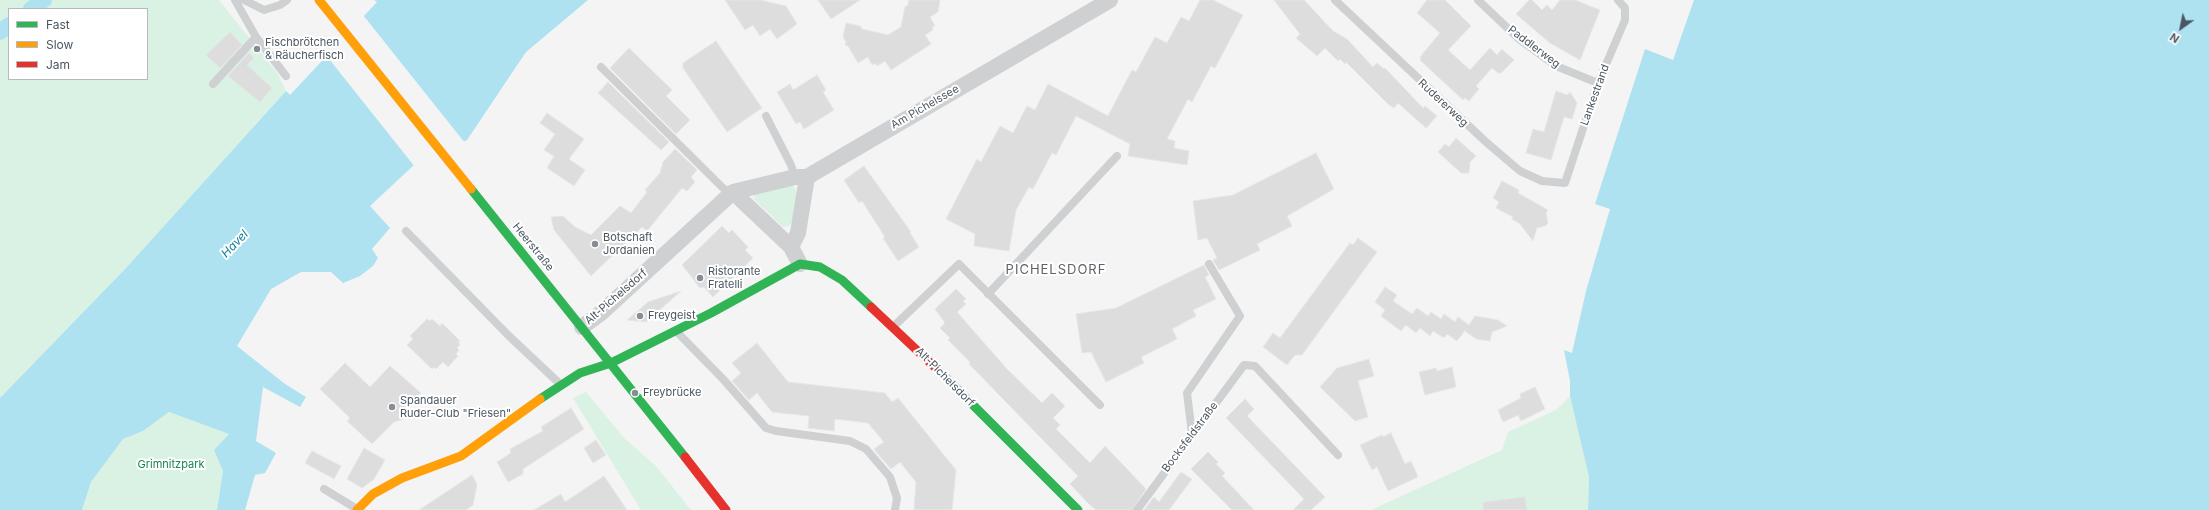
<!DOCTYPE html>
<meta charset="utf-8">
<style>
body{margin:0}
#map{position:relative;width:2209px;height:510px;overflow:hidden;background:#f4f4f4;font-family:Inter,sans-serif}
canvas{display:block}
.legend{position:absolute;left:8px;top:8px;width:140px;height:72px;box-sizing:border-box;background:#fff;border:1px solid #b7bbc0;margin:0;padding:5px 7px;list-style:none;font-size:12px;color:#4a5661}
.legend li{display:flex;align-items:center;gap:8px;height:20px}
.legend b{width:20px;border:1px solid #b7bbc0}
.north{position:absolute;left:2161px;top:8px;width:40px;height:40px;-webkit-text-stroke:3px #fff;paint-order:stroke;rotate:213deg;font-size:11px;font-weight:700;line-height:16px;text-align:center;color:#4a5661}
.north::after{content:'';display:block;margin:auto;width:14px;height:18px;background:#4a5661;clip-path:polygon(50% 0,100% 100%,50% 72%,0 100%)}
</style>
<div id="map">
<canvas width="2209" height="510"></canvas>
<ul class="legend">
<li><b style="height:5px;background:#30b455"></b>Fast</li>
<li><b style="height:5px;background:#ff9f0a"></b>Slow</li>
<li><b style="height:5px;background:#e5322d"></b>Jam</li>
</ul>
<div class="north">N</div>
</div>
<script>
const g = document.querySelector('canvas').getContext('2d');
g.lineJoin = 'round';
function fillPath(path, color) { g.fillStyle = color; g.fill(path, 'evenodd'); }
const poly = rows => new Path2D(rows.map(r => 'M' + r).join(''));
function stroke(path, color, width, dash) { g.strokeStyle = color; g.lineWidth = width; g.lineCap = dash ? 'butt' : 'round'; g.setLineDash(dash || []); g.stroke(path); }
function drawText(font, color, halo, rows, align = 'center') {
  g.font = font + ' Inter,sans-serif'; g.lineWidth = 4; g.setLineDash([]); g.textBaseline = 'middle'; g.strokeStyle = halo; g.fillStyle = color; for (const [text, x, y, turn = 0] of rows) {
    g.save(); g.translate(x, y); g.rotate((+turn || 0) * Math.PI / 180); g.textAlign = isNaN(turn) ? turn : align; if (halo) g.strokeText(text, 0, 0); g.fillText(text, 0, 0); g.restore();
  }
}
fillPath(poly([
 [0,0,219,0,278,74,286,91,126,268,0,398],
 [9,9,147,9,147,79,9,79],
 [791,183,797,192,792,222,789,226,783,227,755,200,754,195],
 [586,392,624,438,656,466,691,510,641,510,573,398],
 [1570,396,1589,477,1588,510,1371,510,1502,450,1508,432,1556,410],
 [169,412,229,434,214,450,223,471,217,510,82,510,91,482,123,439,143,431]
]), '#d9f2e3');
fillPath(poly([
 [374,0,588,0,526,52,467,140,414,165,370,206,390,228,372,249,378,258,373,266,360,276,343,283,331,272,301,272,271,289,237,346,285,384,306,397,300,407,263,387,256,441,276,453,265,473,255,475,245,510,217,510,223,471,214,450,229,434,169,412,143,431,123,439,91,482,82,510,0,510,0,398,126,268,286,91,290,95,377,2],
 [1694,0,2209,0,2209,510,1588,510,1589,477,1570,396,1570,381,1564,350,1572,353,1586,291,1610,209,1595,204,1645,49,1673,60]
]), '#aee2f0');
fillPath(poly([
 [363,15,465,143,415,167,325,54]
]), '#f4f4f4');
stroke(poly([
 [31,9,44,0],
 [0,32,9,25]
]), '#aee2f0', 16);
const building = poly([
 [725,0,760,0,786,6,797,24,777,39,770,29,760,36,753,25,745,30,725,0],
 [818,0,860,0,831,19,818,0],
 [909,0,940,0,938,12,930,17,935,26,932,27,933,30,925,35,931,44,891,70,885,61,877,66,875,63,872,65,868,57,858,63,848,46,845,45,846,42,843,37,846,23,860,26,862,29,888,35,901,27,905,7,908,5,909,0],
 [1200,0,1213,0,1243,15,1215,68,1211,66,1192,102,1188,99,1167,139,1175,141,1174,148,1189,151,1187,165,1128,156,1130,144,1076,116,1056,155,1052,153,1033,189,1029,187,1016,210,1009,251,974,246,975,234,946,219,977,159,981,162,1000,126,1013,133,1027,106,1035,110,1048,84,1108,116,1132,70,1136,72,1155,37,1167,43,1181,17,1189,21,1200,0],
 [1274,0,1304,0,1333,31,1347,39,1373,67,1377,63,1384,69,1385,68,1423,108,1425,106,1437,116,1426,128,1398,103,1394,108,1389,105,1346,62,1345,64,1340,59,1338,61,1325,48,1317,56,1296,38,1300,34,1274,0],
 [1427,0,1445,0,1471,26,1448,50,1470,70,1490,48,1497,55,1502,49,1514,60,1501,73,1498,73,1492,68,1476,86,1479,89,1469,101,1465,98,1463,100,1421,61,1420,57,1440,33,1417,13,1427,0],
 [1529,0,1532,0,1542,10,1547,5,1552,10,1560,0,1575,0,1600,10,1580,60,1550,43,1516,14,1529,0],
 [230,32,242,45,220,68,206,55,230,32],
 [716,41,762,108,727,132,683,68,683,63,716,41],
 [629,48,672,90,666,96,690,120,676,134,610,68,629,48],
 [249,53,254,58,247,65,272,88,260,102,228,76,249,53],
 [817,75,826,90,823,92,834,110,804,129,800,122,796,124,777,92,790,84,793,90,817,75],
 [608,82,669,142,661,150,598,93,608,82],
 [1556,91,1567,95,1570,92,1577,103,1572,119,1564,117,1551,160,1526,153,1533,129,1544,132,1556,91],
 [547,113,584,139,569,159,585,170,574,186,547,168,554,156,544,150,555,134,540,123,547,113],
 [1456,138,1476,156,1470,162,1469,173,1461,173,1438,152,1445,144,1449,147,1456,138],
 [675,149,697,170,691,177,695,182,687,191,682,188,647,231,642,227,591,276,554,230,551,217,563,216,575,227,591,235,620,206,631,213,647,192,645,190,660,173,663,162,675,149],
 [1316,153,1334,189,1287,216,1292,226,1257,244,1260,250,1219,270,1213,260,1217,258,1207,238,1198,240,1193,201,1233,195,1316,153],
 [864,166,911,232,910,233,919,247,898,261,883,238,885,237,862,201,859,203,844,180,864,166],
 [1502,181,1519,190,1518,193,1548,210,1546,213,1548,223,1545,226,1537,228,1533,241,1520,224,1512,219,1513,217,1496,208,1499,202,1493,198,1502,181],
 [722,226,729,233,732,230,748,247,745,250,753,258,713,297,704,287,700,288,682,265,722,226],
 [1358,238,1377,252,1302,355,1295,355,1287,365,1263,347,1273,333,1280,338,1350,243,1353,245,1358,238],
 [1204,265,1209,275,1205,277,1216,299,1193,310,1196,316,1172,329,1177,339,1141,357,1144,363,1106,382,1091,352,1082,353,1076,314,1116,308,1204,265],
 [1385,287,1397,295,1393,301,1412,314,1417,308,1428,316,1431,312,1441,319,1444,314,1455,322,1458,317,1469,325,1475,316,1498,320,1507,326,1492,332,1490,341,1476,339,1465,331,1467,328,1457,341,1447,334,1444,338,1433,331,1430,336,1420,328,1416,333,1406,325,1401,331,1381,316,1385,310,1375,302,1385,287],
 [956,289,966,299,963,301,966,304,957,312,1006,368,1042,403,1052,393,1065,406,1053,418,1060,425,1056,429,1090,463,1105,446,1146,489,1132,510,1096,510,1089,504,1070,484,1078,476,969,364,970,362,948,340,950,338,940,328,945,323,935,309,956,289],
 [681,291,646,322,627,320,648,302,681,291],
 [427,319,430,321,432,319,440,326,442,323,460,341,458,342,460,344,457,348,459,350,456,354,458,356,448,367,443,362,436,369,434,367,432,369,407,345,413,339,410,336,427,319],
 [757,343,788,382,885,393,892,402,898,398,956,470,952,510,914,510,916,482,900,462,891,469,882,459,874,449,884,442,868,423,835,419,834,431,808,428,809,416,772,412,757,393,749,400,732,381,741,373,732,363,757,343],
 [1369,359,1374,376,1358,381,1368,417,1355,421,1320,387,1337,368,1369,359],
 [345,363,370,387,390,366,421,393,401,413,403,419,394,422,372,444,347,421,350,418,320,389,345,363],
 [1452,367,1456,387,1425,395,1419,372,1436,368,1437,371,1452,367],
 [1535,387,1545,409,1521,421,1518,415,1503,422,1498,410,1521,398,1520,394,1535,387],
 [1245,399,1254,409,1247,416,1325,497,1311,510,1293,510,1304,499,1226,418,1245,399],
 [571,408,584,429,523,469,523,474,508,482,497,462,511,453,510,449,543,431,541,427,571,408],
 [1391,433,1405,464,1411,461,1418,477,1388,491,1377,467,1372,470,1360,445,1382,435,1383,437,1391,433],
 [596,440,606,455,593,463,584,448,596,440],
 [364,448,385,460,374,479,362,488,347,479,364,448],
 [312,451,341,466,334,479,305,463,312,451],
 [1208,452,1218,462,1216,464,1225,473,1222,476,1254,510,1232,510,1191,469,1208,452],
 [1181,472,1192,479,1169,510,1144,510,1154,497,1159,502,1181,472],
 [472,475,477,484,473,505,466,510,419,510,472,475],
 [604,476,627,510,534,510,561,494,565,502,604,476],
 [1525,497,1527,510,1483,510,1483,502,1525,497]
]);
fillPath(building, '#ddddde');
stroke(building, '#e5e6e7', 1);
stroke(poly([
 [235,0,256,37,286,76],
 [244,0,264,10,280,5,287,0],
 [1335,0,1486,142,1520,171,1542,181,1565,183,1598,83,1625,20,1625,8,1618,0],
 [1478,0,1519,39,1556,66,1598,83],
 [601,67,724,189,733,192],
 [213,84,256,37],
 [766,116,791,165,795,177],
 [406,231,509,336,560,384],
 [988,294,1117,156],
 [893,327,959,264,1100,405],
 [676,331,723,379,766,428,776,431,850,441,866,449,890,477,897,498,895,510],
 [1192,434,1187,393,1240,316,1209,264],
 [324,489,357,509],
 [1137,510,1244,365,1255,366,1338,455]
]), '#ced0d2', 8);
stroke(poly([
 [733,192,791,247,800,264],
 [791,247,798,233,807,177],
 [582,327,601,313,733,192,795,177,807,177,1110,0]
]), '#ced0d2', 16);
stroke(poly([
 [471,189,685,457],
 [940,372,1078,510],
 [540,399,580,373,611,363,711,313,800,264,820,267,842,280,871,307]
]), '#30b455', 9);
stroke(poly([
 [319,0,471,189],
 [357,510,373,494,402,478,461,456,540,399]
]), '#ff9f0a', 9);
stroke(poly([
 [871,307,940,372],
 [685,457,726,510]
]), '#e5322d', 9);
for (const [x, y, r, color] of [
 [257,49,4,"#868d94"],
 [595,244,4,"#868d94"],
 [700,278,4,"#868d94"],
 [640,316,4,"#868d94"],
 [635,393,4,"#868d94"],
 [392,407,4,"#868d94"]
]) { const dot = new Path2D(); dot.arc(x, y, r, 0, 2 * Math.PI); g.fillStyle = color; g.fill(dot); stroke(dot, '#fff', 1.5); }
drawText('11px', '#4a5661', '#fff', [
 ["Fischbrötchen",265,43],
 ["& Räucherfisch",265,56],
 ["Botschaft",603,238],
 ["Jordanien",603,251],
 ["Ristorante",708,272],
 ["Fratelli",708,285],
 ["Freygeist",648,316],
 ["Freybrücke",643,393],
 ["Spandauer",400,401],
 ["Ruder-Club \"Friesen\"",400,414]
], 'left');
drawText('11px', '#4a5661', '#fff', [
 ["Paddlerweg",1534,47,37],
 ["Lankestrand",1595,95,-70],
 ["Rudererweg",1443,103,43],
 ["Am Pichelssee",925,107,-30],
 ["Heerstraße",533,247,51],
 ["Alt-Pichelsdorf",616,297,-41],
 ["Alt-Pichelsdorf",945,377,45],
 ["Bocksfeldstraße",1190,437,-53]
]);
drawText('11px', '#17864f', '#fff', [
 ["Grimnitzpark",171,465]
]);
drawText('italic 12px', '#0c7c9b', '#fff', [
 ["Havel",235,244,-46]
]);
g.letterSpacing = '1px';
drawText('13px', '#5f6368', '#fff', [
 ["PICHELSDORF",1056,270]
]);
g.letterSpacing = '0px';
</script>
